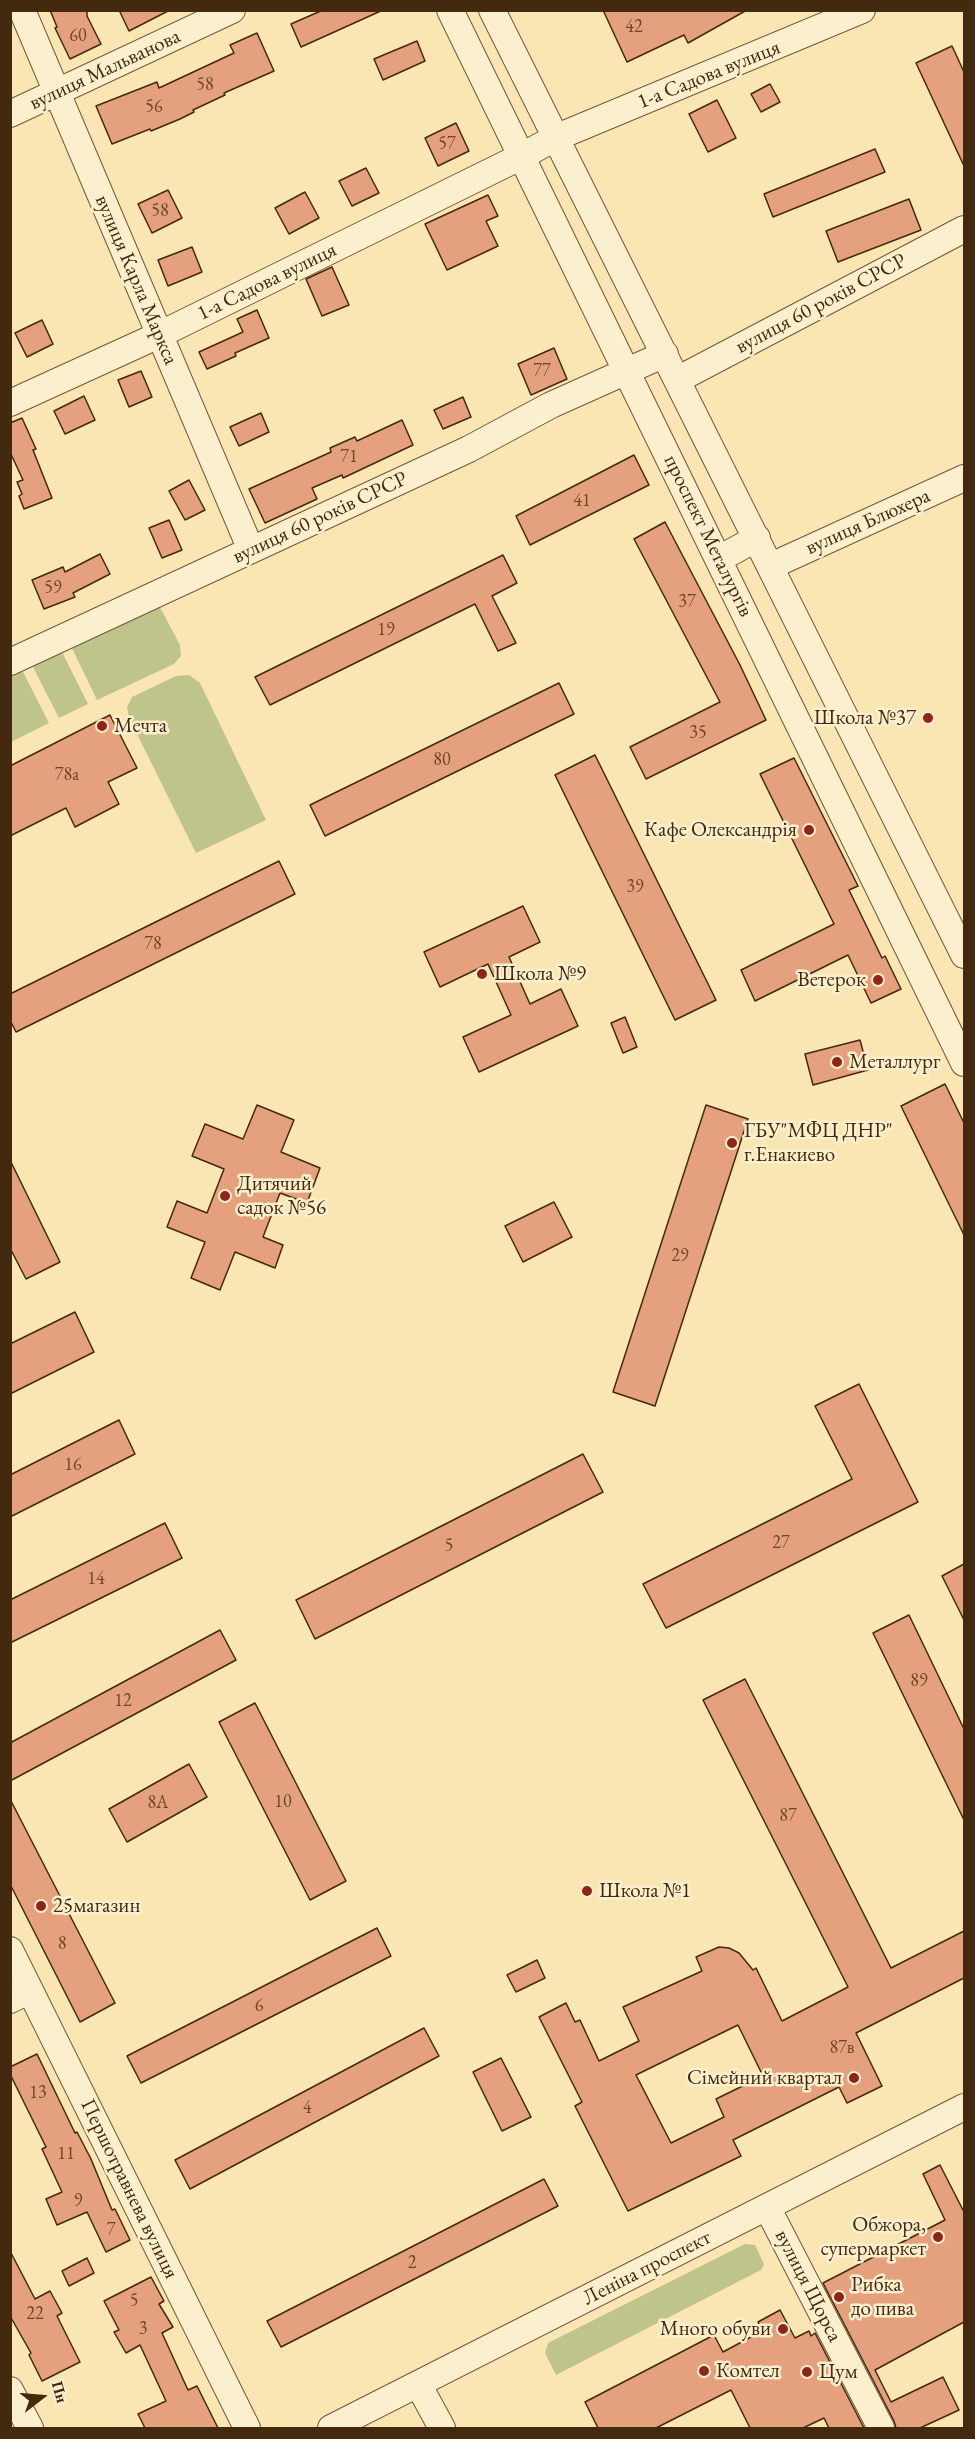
<!DOCTYPE html>
<meta charset="utf-8">
<style>
body{margin:0}
#map{position:relative;width:975px;height:2439px;overflow:hidden;background:#fae6b3;font-family:"EB Garamond",serif}
canvas{display:block}
.frame{position:absolute;inset:0;border:12px solid #43290e;pointer-events:none}
.north{position:absolute;left:12px;top:2367px;width:60px;height:60px;-webkit-text-stroke:4px #fcefce;paint-order:stroke;rotate:74deg;font-size:16px;font-weight:700;line-height:24px;text-align:center;color:#43290e}
.north::after{content:'';display:block;margin:auto;width:21px;height:27px;background:#43290e;clip-path:polygon(50% 0,100% 100%,50% 72%,0 100%)}
</style>
<div id="map">
<canvas width="975" height="2439"></canvas>
<div class="frame"></div>
<div class="north">Пн</div>
</div>
<script>
const g = document.querySelector('canvas').getContext('2d');
g.lineJoin = 'round';
function fillPath(path, color) { g.fillStyle = color; g.fill(path, 'evenodd'); }
const poly = rows => new Path2D(rows.map(r => 'M' + r).join(''));
function stroke(path, color, width, dash) { g.strokeStyle = color; g.lineWidth = width; g.lineCap = dash ? 'butt' : 'round'; g.setLineDash(dash || []); g.stroke(path); }
function drawText(font, color, halo, rows, align = 'center') {
  g.font = font + ' "EB Garamond",serif'; g.lineWidth = 5; g.setLineDash([]); g.textBaseline = 'middle'; g.strokeStyle = halo; g.fillStyle = color; for (const [text, x, y, turn = 0] of rows) {
    g.save(); g.translate(x, y); g.rotate((+turn || 0) * Math.PI / 180); g.textAlign = isNaN(turn) ? turn : align; if (halo) g.strokeText(text, 0, 0); g.fillText(text, 0, 0); g.restore();
  }
}
fillPath(poly([
 [156,605,161,609,180,645,181,656,174,664,97,700,70,644],
 [61,650,88,704,59,718,32,665],
 [21,668,49,723,11,742,10,673],
 [189,675,200,683,266,820,196,853,129,718,127,707,132,697,176,676],
 [745,2244,755,2245,764,2264,761,2270,556,2375,545,2353,548,2343]
]), '#bfc48b');
const building = poly([
 [50,10,87,10,87,16,101,44,70,59,55,28,57,27,50,10],
 [119,10,170,10,129,31,119,10],
 [323,10,383,10,301,47,291,24,323,10],
 [603,10,747,10,688,43,684,35,627,62,603,10],
 [257,33,274,71,224,93,225,95,193,110,194,112,180,119,151,131,150,129,112,144,96,106,157,82,159,88,234,53,230,45,257,33],
 [417,41,425,61,383,80,374,59,417,41],
 [952,46,964,72,964,166,916,63,952,46],
 [770,84,780,102,761,112,751,94,770,84],
 [717,100,736,138,708,152,689,114,717,100],
 [456,123,469,151,438,166,425,138,456,123],
 [875,149,885,172,773,217,764,194,875,149],
 [366,168,379,193,352,206,339,181,366,168],
 [168,190,182,218,152,233,138,204,168,190],
 [305,192,319,218,289,234,275,208,305,192],
 [488,195,498,216,486,221,498,246,447,270,425,224,488,195],
 [909,199,921,230,838,262,826,231,909,199],
 [192,247,202,272,168,286,158,260,192,247],
 [332,267,349,305,322,316,306,279,332,267],
 [257,310,269,338,235,353,236,356,207,369,199,352,243,332,237,319,257,310],
 [42,320,53,344,27,357,15,333,42,320],
 [554,348,567,379,531,395,518,364,554,348],
 [141,371,152,397,129,407,118,380,141,371],
 [84,396,95,420,65,434,54,411,84,396],
 [463,397,471,417,443,429,434,410,463,397],
 [261,413,269,432,239,446,230,427,261,413],
 [22,418,36,449,33,450,52,498,24,509,19,496,22,494,17,482,23,480,10,452,10,423,22,418],
 [402,420,413,445,343,478,342,475,312,488,317,499,265,523,249,489,331,452,330,448,355,437,357,441,402,420],
 [634,455,649,485,530,545,516,516,634,455],
 [189,480,205,510,185,520,169,491,189,480],
 [169,520,182,550,162,558,149,528,169,520],
 [665,522,740,665,766,720,646,779,630,747,720,702,634,539,665,522],
 [100,554,110,574,73,593,75,597,44,609,32,580,63,567,65,572,100,554],
 [503,555,517,583,492,596,516,643,498,651,475,604,270,705,255,677,503,555],
 [559,683,574,714,325,836,310,805,559,683],
 [110,715,137,768,108,782,119,804,75,827,66,808,10,836,10,766,110,715],
 [595,755,716,1000,675,1020,555,775,595,755],
 [794,758,858,886,849,890,882,958,885,956,901,989,871,1003,848,955,755,1001,741,970,834,924,760,774,794,758],
 [279,861,295,894,16,1032,10,1020,10,994,279,861],
 [523,906,540,942,509,957,530,1004,561,989,578,1026,479,1072,463,1037,511,1015,488,964,440,987,424,952,523,906],
 [625,1017,637,1047,623,1053,611,1023,625,1017],
 [860,1040,868,1070,813,1085,805,1054,860,1040],
 [945,1084,964,1123,964,1235,901,1106,945,1084],
 [257,1105,294,1120,281,1152,320,1168,307,1203,280,1193,263,1237,283,1245,275,1268,235,1252,220,1290,191,1278,205,1242,167,1227,177,1201,207,1213,224,1169,192,1156,205,1124,243,1139,257,1105],
 [706,1105,748,1119,655,1406,613,1392,706,1105],
 [10,1160,60,1262,26,1279,10,1248,10,1160],
 [554,1202,572,1237,523,1262,505,1226,554,1202],
 [75,1312,94,1352,10,1394,10,1344,75,1312],
 [859,1384,918,1502,666,1628,643,1584,852,1479,815,1406,859,1384],
 [119,1420,135,1454,10,1517,10,1475,119,1420],
 [583,1454,603,1492,315,1639,296,1600,583,1454],
 [165,1523,182,1558,10,1643,10,1600,165,1523],
 [964,1564,964,1620,942,1576,964,1564],
 [909,1615,964,1729,964,1820,873,1633,909,1615],
 [220,1630,236,1660,10,1781,10,1743,220,1630],
 [745,1679,891,1968,964,1931,964,1978,856,2033,882,2086,847,2103,839,2087,733,2140,741,2156,628,2211,575,2106,582,2102,539,2017,566,2003,575,2022,580,2020,599,2061,639,2041,623,2007,702,1971,696,1957,719,1947,729,1948,739,1953,753,1970,756,1968,782,2021,848,1987,703,1700,745,1679],
 [738,2025,763,2076,716,2099,724,2117,671,2143,636,2075,738,2025],
 [255,1703,346,1881,310,1900,219,1722,255,1703],
 [189,1764,207,1797,127,1842,109,1809,189,1764],
 [10,1799,115,2003,80,2022,10,1884,10,1799],
 [377,1928,391,1956,141,2083,127,2056,377,1928],
 [537,1960,545,1978,516,1992,507,1975,537,1960],
 [424,2028,439,2056,190,2189,175,2160,424,2028],
 [37,2054,75,2133,77,2132,91,2159,112,2210,115,2209,130,2240,106,2252,87,2212,57,2225,46,2199,62,2192,42,2149,46,2147,10,2074,10,2067,37,2054],
 [501,2058,531,2117,502,2131,473,2072,501,2058],
 [940,2165,964,2212,964,2322,875,2370,891,2402,943,2377,959,2410,920,2428,896,2428,894,2421,823,2283,945,2220,923,2174,940,2165],
 [544,2179,558,2206,281,2347,267,2321,544,2179],
 [10,2251,35,2299,50,2291,62,2313,57,2316,80,2362,42,2381,29,2355,31,2353,10,2316,10,2251],
 [87,2258,94,2273,69,2286,62,2271,87,2258],
 [151,2277,164,2301,159,2304,173,2327,162,2333,188,2390,197,2386,218,2428,145,2428,138,2414,166,2401,140,2345,126,2353,114,2332,119,2330,104,2301,151,2277],
 [780,2310,795,2338,809,2331,811,2336,815,2333,864,2428,829,2428,824,2418,803,2428,750,2428,731,2390,656,2428,598,2428,585,2402,714,2335,723,2352,762,2331,758,2322,780,2310]
]);
fillPath(building, '#e5a17d');
stroke(building, '#43290e', 1.5);
const minor = poly([
 [22,10,251,550],
 [450,10,964,1063],
 [492,10,964,955],
 [10,114,232,10],
 [677,380,964,229],
 [10,403,159,335,522,156,555,138,862,10],
 [719,559,757,538],
 [771,566,964,478],
 [10,662,469,449,551,405,665,354],
 [10,1950,247,2428],
 [10,2000,30,1990],
 [767,2207,881,2428],
 [418,2384,442,2428],
 [10,2390,30,2428],
 [331,2428,964,2107]
]);
stroke(minor, '#715837', 28);
stroke(minor, '#fcefce', 26);
for (const [x, y, r, color] of [
 [928,718,6,"#8f2418"],
 [102,726,6,"#8f2418"],
 [809,830,6,"#8f2418"],
 [482,974,6,"#8f2418"],
 [878,980,6,"#8f2418"],
 [837,1062,6,"#8f2418"],
 [732,1143,6,"#8f2418"],
 [225,1196,6,"#8f2418"],
 [587,1891,6,"#8f2418"],
 [41,1906,6,"#8f2418"],
 [854,2078,6,"#8f2418"],
 [938,2237,6,"#8f2418"],
 [839,2297,6,"#8f2418"],
 [783,2329,6,"#8f2418"],
 [704,2371,6,"#8f2418"],
 [807,2372,6,"#8f2418"]
]) { const dot = new Path2D(); dot.arc(x, y, r, 0, 2 * Math.PI); g.fillStyle = color; g.fill(dot); stroke(dot, '#fcefce', 2); }
drawText('18px', '#6c472a', null, [
 ["42",634,27],
 ["60",78,36],
 ["58",205,85],
 ["56",154,107],
 ["57",447,144],
 ["58",160,211],
 ["77",542,371],
 ["71",349,457],
 ["41",582,501],
 ["59",53,588],
 ["37",687,602],
 ["19",386,630],
 ["35",698,733],
 ["80",442,760],
 ["78а",67,775],
 ["39",635,887],
 ["78",153,944],
 ["29",680,1256],
 ["16",73,1465],
 ["27",781,1543],
 ["5",449,1546],
 ["14",96,1579],
 ["89",919,1681],
 ["12",123,1701],
 ["10",283,1802],
 ["8А",158,1803],
 ["87",788,1816],
 ["8",62,1944],
 ["6",259,2006],
 ["87в",842,2048],
 ["13",38,2093],
 ["4",307,2108],
 ["11",66,2154],
 ["9",78,2201],
 ["7",111,2230],
 ["2",412,2263],
 ["5",134,2301],
 ["22",35,2314],
 ["3",143,2329]
]);
drawText('21px', '#43290e', '#fcefce', [
 ["вулиця Мальванова",105,70,-25],
 ["1-а Садова вулиця",709,75,-22],
 ["вулиця Карла Маркса",136,280,67],
 ["1-а Садова вулиця",267,282,-26],
 ["вулиця 60 років СРСР",821,304,-28],
 ["вулиця 60 років СРСР",320,518,-25],
 ["вулиця Блюхера",868,522,-24],
 ["проспект Металургів",708,536,64],
 ["Першотравнева вулиця",129,2189,64],
 ["Леніна проспект",647,2268,-27],
 ["вулиця Щорса",808,2286,63]
]);
drawText('21px', '#43290e', '#fcefce', [
 ["Школа №37",916,718,"right"],
 ["Мечта",114,726],
 ["Кафе Олександрія",797,830,"right"],
 ["Школа №9",494,974],
 ["Ветерок",866,980,"right"],
 ["Металлург",849,1062],
 ["ГБУ\"МФЦ ДНР\"",744,1131],
 ["г.Енакиево",744,1155],
 ["Дитячий",237,1184],
 ["садок №56",237,1208],
 ["Школа №1",599,1891],
 ["25магазин",53,1906],
 ["Сімейний квартал",842,2078,"right"],
 ["Обжора,",926,2225,"right"],
 ["супермаркет",926,2249,"right"],
 ["Рибка",851,2285],
 ["до пива",851,2309],
 ["Много обуви",771,2329,"right"],
 ["Комтел",716,2371],
 ["Цум",819,2372]
], 'left');
</script>
